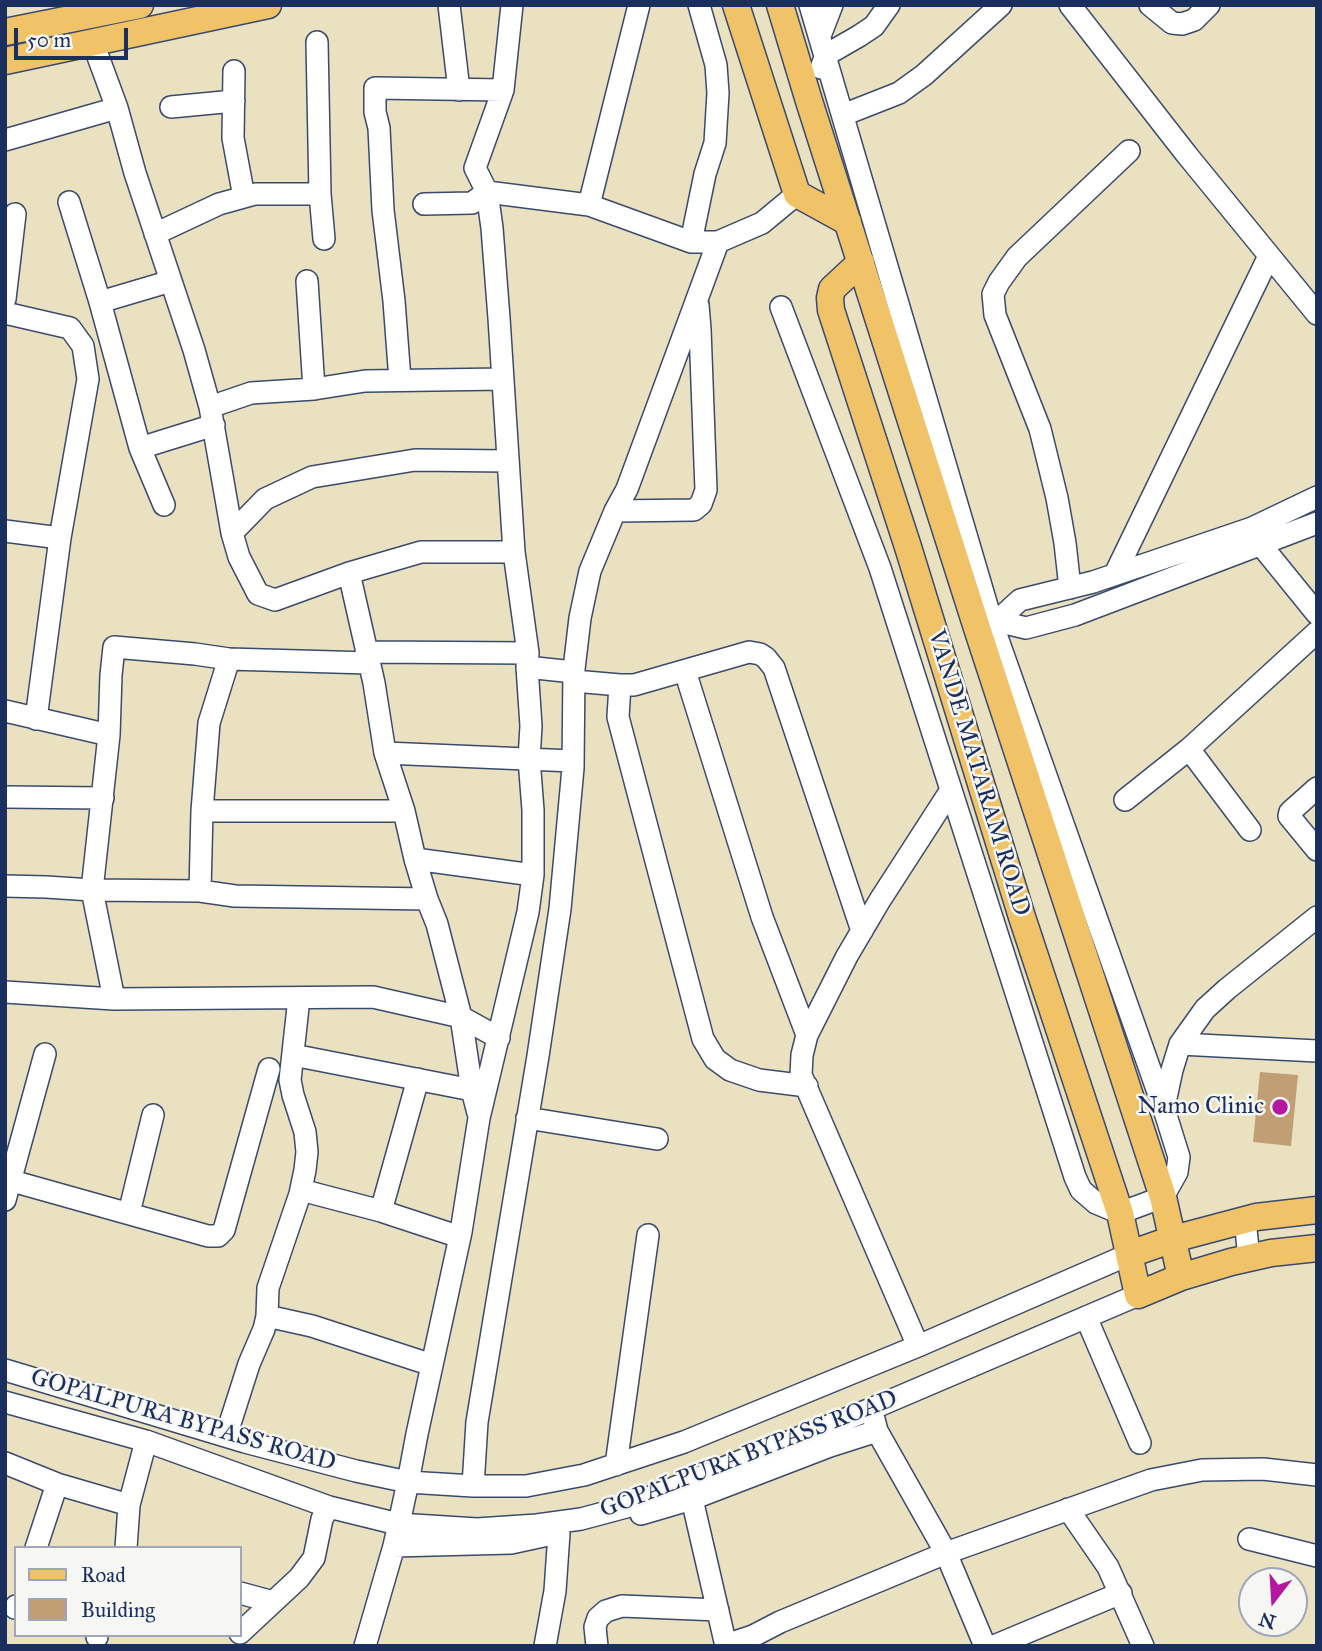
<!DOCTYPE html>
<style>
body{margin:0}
#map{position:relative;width:1322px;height:1651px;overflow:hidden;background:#eae1c0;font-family:"IM FELL Great Primer",serif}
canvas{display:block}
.frame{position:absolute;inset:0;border:7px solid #1b2f5e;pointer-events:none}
.legend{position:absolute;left:14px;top:1546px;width:228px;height:91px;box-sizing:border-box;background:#f6f6f2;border:2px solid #9ea6b7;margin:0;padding:9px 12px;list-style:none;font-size:21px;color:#1b2f5e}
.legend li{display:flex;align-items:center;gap:14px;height:35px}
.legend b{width:35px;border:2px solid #9ea6b7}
.north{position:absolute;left:1238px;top:1567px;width:70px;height:70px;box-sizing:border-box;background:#f6f6f2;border:2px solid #9ea6b7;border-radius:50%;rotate:197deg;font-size:19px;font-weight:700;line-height:28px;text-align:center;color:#1b2f5e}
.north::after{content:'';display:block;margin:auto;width:24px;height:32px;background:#b5179e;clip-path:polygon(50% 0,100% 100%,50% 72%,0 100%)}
.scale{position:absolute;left:14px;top:28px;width:114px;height:32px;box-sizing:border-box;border:4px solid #1b2f5e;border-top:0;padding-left:9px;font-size:21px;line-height:24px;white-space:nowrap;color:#1b2f5e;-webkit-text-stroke:5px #f6f6f2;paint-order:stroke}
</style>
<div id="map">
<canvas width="1322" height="1651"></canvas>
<div class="frame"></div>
<ul class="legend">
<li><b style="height:9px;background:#f1c369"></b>Road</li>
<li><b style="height:19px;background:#c19e74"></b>Building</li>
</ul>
<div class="north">N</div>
<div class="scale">50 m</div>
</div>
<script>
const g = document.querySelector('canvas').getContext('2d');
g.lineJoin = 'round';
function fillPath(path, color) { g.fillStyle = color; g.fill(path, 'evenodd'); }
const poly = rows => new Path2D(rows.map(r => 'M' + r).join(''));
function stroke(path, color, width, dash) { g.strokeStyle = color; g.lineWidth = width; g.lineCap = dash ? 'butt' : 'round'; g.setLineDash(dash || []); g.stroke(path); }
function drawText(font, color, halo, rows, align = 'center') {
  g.font = font + ' "IM FELL Great Primer",serif'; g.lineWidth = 5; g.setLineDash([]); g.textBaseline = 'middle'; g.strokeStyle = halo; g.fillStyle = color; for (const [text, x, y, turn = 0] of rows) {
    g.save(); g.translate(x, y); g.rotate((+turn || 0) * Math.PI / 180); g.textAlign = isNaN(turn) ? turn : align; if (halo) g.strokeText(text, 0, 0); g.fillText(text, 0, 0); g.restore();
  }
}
fillPath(poly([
 [1260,1072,1298,1075,1291,1146,1253,1142]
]), '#c19e74');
const minor = poly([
 [449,5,459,90],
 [1070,5,1187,155,1317,314],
 [1150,5,1172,23,1182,24,1194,20,1209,5],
 [820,36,832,5],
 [317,42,320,194,324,239],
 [93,43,117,108],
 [821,68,826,55,859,36,874,26,889,5],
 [234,71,233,138,244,197],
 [171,107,234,101],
 [843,115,899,93,924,75,1001,5],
 [5,140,117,108,135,173,194,350,210,407,232,533,239,557,258,594,275,600,349,573,421,552,514,552],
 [69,202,100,302,140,448,164,505],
 [424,204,472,203,487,192,589,205,691,242,718,242,762,223,797,194],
 [589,205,639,5],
 [155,234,219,204,255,194,320,194],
 [691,242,705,174,715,143,718,93,716,65,699,5],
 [307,281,314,389],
 [5,299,15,214],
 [100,302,171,281],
 [781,307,880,568,1075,1177,1081,1190,1096,1203,1120,1213,1163,1197,1177,1172,1179,1157,1164,1109,992,623,810,5],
 [5,313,70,328,83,346,88,379,60,538,36,719],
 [400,380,394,301,383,210,379,128,375,112,375,88,503,90],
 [210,407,251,393,314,389,365,381,503,379],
 [140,448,214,425],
 [615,511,694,510,701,504,706,490,700,329,698,305],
 [5,531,60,538],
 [232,533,265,499,312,477,415,460,508,461],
 [1261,545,1317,614],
 [349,573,374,683,385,753,404,811,415,859,427,899,437,924,461,1017,472,1090,478,1113],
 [1115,574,1269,256],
 [1070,588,1065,543,1057,498,1040,429,995,315,993,294,999,282,1017,257,1129,151],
 [997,621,1026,628,1075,615,1317,523],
 [982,626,997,621,1020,600,1093,582,1252,528,1317,497],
 [366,652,528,653],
 [527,667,564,671,574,669,580,618,590,571,615,511,627,489,718,242],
 [685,671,762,917,807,1035],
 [574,681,620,685,634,685,749,652,760,654,766,658,774,668,862,931],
 [620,685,618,717,703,1039,715,1059,730,1070,759,1080,807,1086],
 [5,711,109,735],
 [1189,749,1250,830],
 [385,753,573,761],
 [1317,788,1290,812,1289,816,1317,850],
 [5,797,103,798],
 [1125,800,1189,749,1317,632],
 [202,811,209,723,229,659],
 [415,859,533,875],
 [5,886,46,887,92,890,200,891,235,896,427,899],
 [200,891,202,811,404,811],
 [5,992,114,999,373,997,461,1017,499,1038],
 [114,999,92,890,109,735,111,675,114,647,195,654,229,659,369,663],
 [1180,1044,1317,1051],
 [293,1055,472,1090],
 [1164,1107,1172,1070,1180,1044,1205,1009,1227,989,1317,917],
 [527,1118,657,1139],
 [5,1179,208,1236,218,1236,224,1230,269,1069],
 [301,1190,381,1211,460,1237],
 [5,1200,45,1054],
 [381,1211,418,1079],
 [129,1213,153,1115],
 [1245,1220,1249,1258],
 [267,1316,312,1326,432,1365],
 [1086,1317,1140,1443],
 [918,1346,801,1075,802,1055,807,1035,847,956,880,900,951,790],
 [5,1370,245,1442,356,1471,408,1482,473,1486,526,1486,584,1475,684,1442,918,1346,1130,1254],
 [5,1402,146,1441,329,1507,398,1524,477,1529,537,1525,581,1519,626,1507,871,1409,1138,1295],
 [874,1419,877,1431,946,1553,985,1646],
 [226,1436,249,1364,264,1329,267,1316,268,1288,300,1194,305,1170,307,1152,305,1132,293,1095,290,1080,299,998],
 [5,1463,57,1484,129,1505],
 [616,1465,648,1235],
 [473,1486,477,1422,538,1056,560,909,573,768,574,669],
 [692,1499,726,1646],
 [1068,1509,1108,1567,1143,1646],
 [641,1514,692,1499,830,1446,877,1431],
 [1249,1539,1317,1556],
 [394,1546,511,1543,548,1535],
 [36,1548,57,1484],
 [126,1548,129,1505,146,1441],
 [240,1593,273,1602],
 [15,1608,16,1606],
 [240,1633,299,1578,314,1558,322,1519,329,1507],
 [97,1637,97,1635],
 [726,1645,753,1636,780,1622,946,1553,1151,1480,1202,1470,1263,1469,1317,1475],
 [365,1646,394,1546,408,1482,417,1434,461,1232,479,1118,528,912,533,875,533,810,529,759,531,726,527,667,528,653,514,552,499,318,492,228,487,192,475,168,503,90,512,5],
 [545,1646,555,1591,559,1533],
 [597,1646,595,1627,598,1618,606,1611,622,1606,718,1610],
 [994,1646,1121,1593]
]);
const major = poly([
 [736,5,797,194,848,222],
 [780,5,809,101,977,628,1163,1197,1181,1277],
 [5,32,140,5],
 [5,61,268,5],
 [861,262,832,289,830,298,831,310,908,547,1022,917,1120,1213,1138,1295,1181,1277,1231,1262,1271,1253,1317,1248],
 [1130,1254,1173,1239,1256,1217,1317,1210]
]);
stroke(minor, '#3a4a6d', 24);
stroke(major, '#3a4a6d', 29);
stroke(minor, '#fff', 21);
stroke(major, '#f1c369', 26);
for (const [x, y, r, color] of [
 [1280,1107,9,"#b5179e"]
]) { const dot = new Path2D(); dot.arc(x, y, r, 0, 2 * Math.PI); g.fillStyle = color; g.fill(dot); stroke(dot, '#f6f6f2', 2.5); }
drawText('24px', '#1b2f5e', '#f6f6f2', [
 ["VANDE MATARAM ROAD",978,773,73],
 ["GOPALPURA BYPASS ROAD",183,1421,16],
 ["GOPALPURA BYPASS ROAD",749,1455,-21]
]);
drawText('24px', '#1b2f5e', '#f6f6f2', [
 ["Namo Clinic",1264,1107]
], 'right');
</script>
